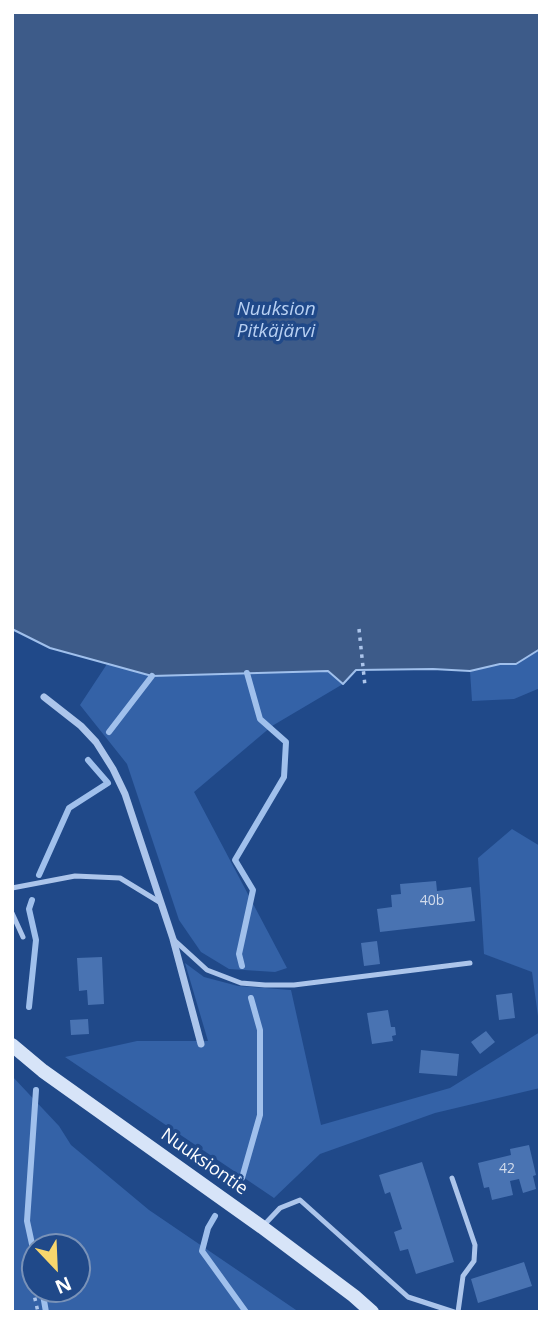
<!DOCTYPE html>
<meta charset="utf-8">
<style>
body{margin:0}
#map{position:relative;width:552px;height:1324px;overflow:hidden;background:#204989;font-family:"Open Sans",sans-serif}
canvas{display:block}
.frame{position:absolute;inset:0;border:14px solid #fff;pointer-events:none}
.north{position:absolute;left:21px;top:1233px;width:70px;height:70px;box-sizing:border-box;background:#204989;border:2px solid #7992b8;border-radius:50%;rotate:157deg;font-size:19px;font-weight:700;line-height:28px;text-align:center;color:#fff}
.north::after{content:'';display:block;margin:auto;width:24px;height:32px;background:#f8d66d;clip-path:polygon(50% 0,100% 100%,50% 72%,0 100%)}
</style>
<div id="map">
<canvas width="552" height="1324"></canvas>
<div class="frame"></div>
<div class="north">N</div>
</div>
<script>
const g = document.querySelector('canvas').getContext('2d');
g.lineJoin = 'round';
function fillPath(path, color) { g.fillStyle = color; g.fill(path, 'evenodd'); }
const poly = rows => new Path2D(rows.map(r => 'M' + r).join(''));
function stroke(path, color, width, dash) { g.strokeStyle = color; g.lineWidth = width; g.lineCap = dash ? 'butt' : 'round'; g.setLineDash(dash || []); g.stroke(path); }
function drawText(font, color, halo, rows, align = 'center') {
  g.font = font + ' "Open Sans",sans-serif'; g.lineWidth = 7; g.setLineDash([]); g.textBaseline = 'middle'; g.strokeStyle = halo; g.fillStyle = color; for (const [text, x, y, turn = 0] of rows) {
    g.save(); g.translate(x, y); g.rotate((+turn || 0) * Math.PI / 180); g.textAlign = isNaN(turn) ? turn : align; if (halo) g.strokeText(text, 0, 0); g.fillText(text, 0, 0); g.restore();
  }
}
fillPath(poly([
 [540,649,540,688,514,699,472,701,470,671,500,664,516,664],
 [107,664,152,676,329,671,343,684,272,726,194,792,287,968,275,972,229,969,201,952,179,920,127,764,80,705],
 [512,829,540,846,540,1031,532,972,484,954,478,858],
 [185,963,204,977,238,986,291,990,321,1125,450,1088,540,1032,540,1088,435,1113,320,1154,274,1198,65,1057,137,1041,208,1041],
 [12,1076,59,1126,71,1145,149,1210,299,1312,12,1312],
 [77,1247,77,1289,35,1289,35,1247]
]), '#3462a7');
const water = poly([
 [12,12,540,12,540,649,516,664,500,664,470,671,433,669,356,670,343,684,328,671,152,676,50,648,12,629,12,12]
]);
fillPath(water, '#3d5b89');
stroke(water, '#a0c0ec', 2);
stroke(poly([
 [109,732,152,676],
 [39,875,69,808,108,783,88,760],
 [242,966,239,954,253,890,235,860,284,777,286,742,260,719,247,673],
 [29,1007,36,940,29,909,32,900],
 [242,1178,260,1115,260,1030,251,998],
 [215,1216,208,1228,202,1251,246,1312],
 [35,1258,27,1221,36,1090],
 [42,1289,46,1312]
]), '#a0c0ec', 6);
fillPath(poly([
 [436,881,437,891,471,887,475,921,380,932,377,909,392,907,391,895,401,894,400,884],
 [377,941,380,964,364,966,361,943],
 [102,957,104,1004,88,1005,87,990,79,991,77,958],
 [512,993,515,1018,499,1020,496,995],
 [388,1010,391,1027,395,1027,396,1035,392,1036,393,1041,372,1044,367,1013],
 [88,1019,89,1034,71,1035,70,1020],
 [486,1031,495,1042,480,1054,471,1042],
 [421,1050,459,1054,457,1076,419,1073],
 [529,1145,536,1175,533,1176,536,1189,523,1193,519,1179,510,1181,513,1195,492,1200,489,1187,484,1188,478,1163,511,1155,510,1149],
 [422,1162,454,1262,416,1274,408,1249,400,1251,394,1232,402,1229,390,1192,385,1194,379,1175],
 [524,1262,532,1286,478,1303,471,1279]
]), '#4973b2');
stroke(poly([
 [359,629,365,686],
 [31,1281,38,1312]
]), '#acc5eb', 3.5, [3.5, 5]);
stroke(poly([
 [12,888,75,876,120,878,161,903],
 [12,913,23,937],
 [173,939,207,970,241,983,265,985,294,985,470,963],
 [452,1178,475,1245,474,1261,463,1276,458,1312],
 [264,1225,280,1208,300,1200,408,1297,454,1312]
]), '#acc5eb', 5);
stroke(poly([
 [44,697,81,726,96,742,113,769,125,794,173,939,201,1044]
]), '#acc5eb', 7);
stroke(poly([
 [12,1045,43,1071,262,1227,354,1296,372,1312]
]), '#d7e4f8', 14);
drawText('14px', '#d2dcec', null, [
 ["40b",432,901],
 ["42",507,1169]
]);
drawText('18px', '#fff', '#204989', [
 ["Nuuksiontie",204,1162,35]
]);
drawText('italic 19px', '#b8d0f2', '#204989', [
 ["Nuuksion",276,310],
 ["Pitkäjärvi",276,332]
]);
</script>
